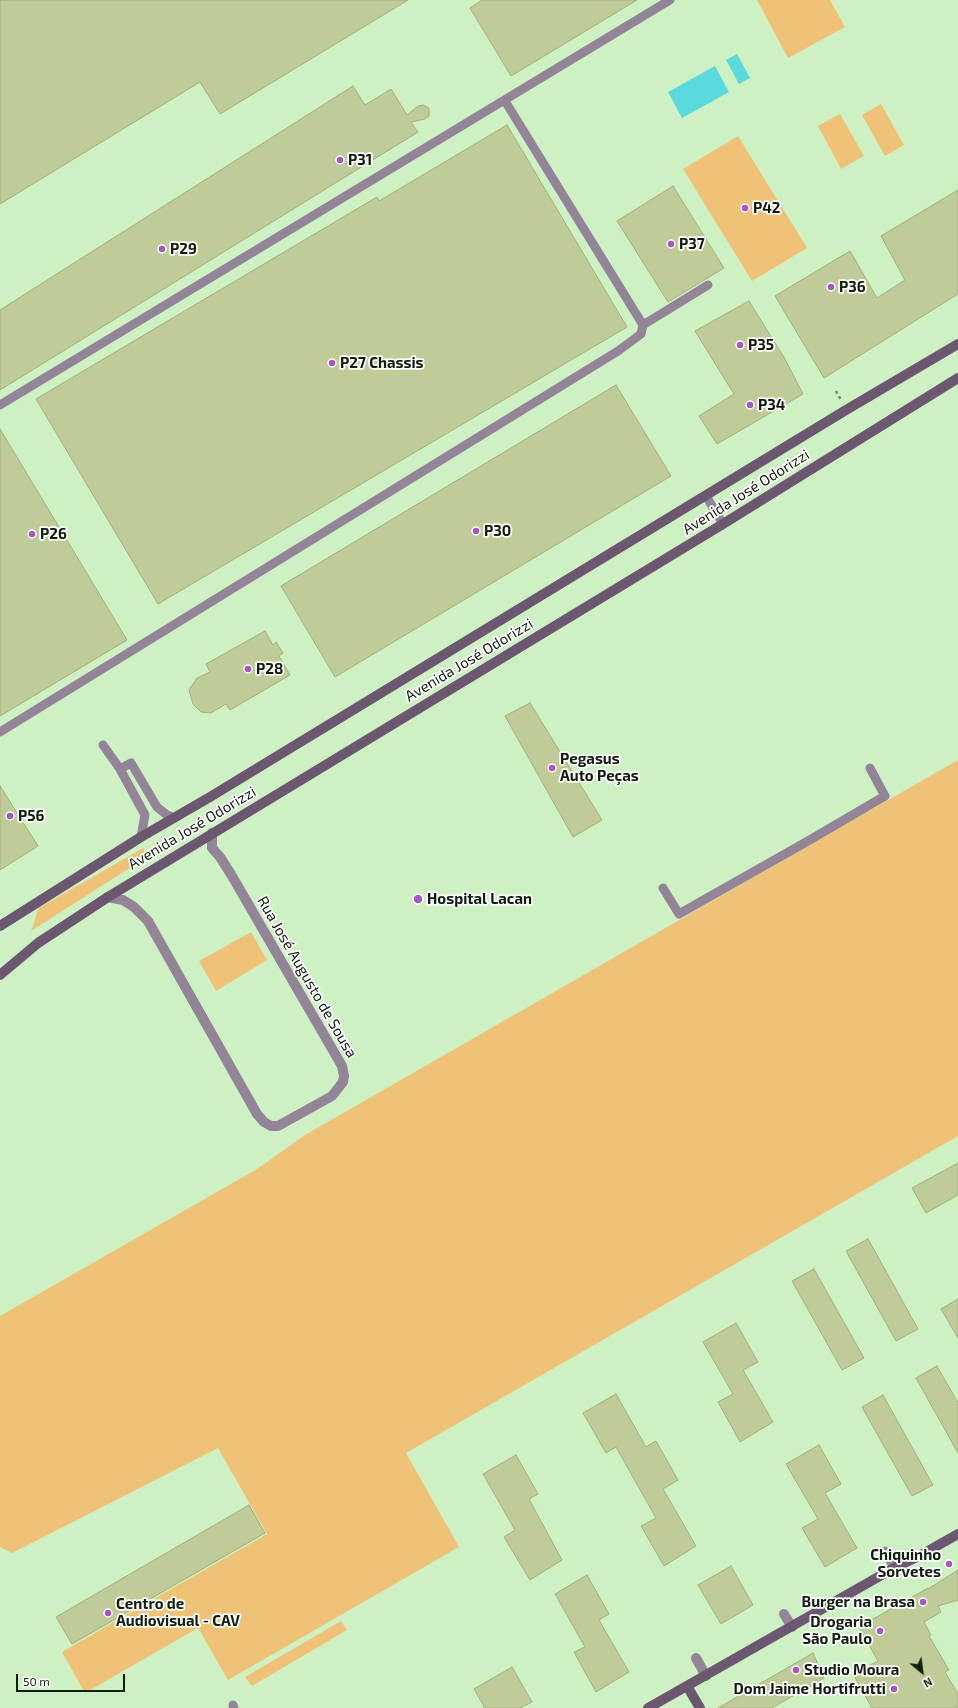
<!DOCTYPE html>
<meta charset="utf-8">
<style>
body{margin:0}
#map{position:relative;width:958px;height:1708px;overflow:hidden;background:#cef1c4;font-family:"Exo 2",sans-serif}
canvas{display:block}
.north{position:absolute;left:902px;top:1652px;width:40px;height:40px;-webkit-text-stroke:3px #fff;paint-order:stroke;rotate:151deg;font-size:11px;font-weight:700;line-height:16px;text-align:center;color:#111e0e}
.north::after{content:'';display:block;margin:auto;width:14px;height:18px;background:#111e0e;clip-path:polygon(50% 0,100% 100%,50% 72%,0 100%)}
.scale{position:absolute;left:16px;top:1674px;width:109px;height:18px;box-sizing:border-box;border:2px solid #111e0e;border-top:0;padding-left:5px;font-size:12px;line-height:14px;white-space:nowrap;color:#111e0e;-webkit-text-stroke:3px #fff;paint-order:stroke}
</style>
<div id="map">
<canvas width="958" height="1708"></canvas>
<div class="north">N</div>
<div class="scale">50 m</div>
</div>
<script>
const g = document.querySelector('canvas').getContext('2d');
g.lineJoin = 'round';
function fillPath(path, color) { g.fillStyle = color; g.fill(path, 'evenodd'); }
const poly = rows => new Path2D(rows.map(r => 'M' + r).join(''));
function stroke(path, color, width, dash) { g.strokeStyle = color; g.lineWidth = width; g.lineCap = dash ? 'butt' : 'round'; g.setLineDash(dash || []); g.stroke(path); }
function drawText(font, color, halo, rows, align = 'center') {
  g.font = font + ' "Exo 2",sans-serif'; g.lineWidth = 3.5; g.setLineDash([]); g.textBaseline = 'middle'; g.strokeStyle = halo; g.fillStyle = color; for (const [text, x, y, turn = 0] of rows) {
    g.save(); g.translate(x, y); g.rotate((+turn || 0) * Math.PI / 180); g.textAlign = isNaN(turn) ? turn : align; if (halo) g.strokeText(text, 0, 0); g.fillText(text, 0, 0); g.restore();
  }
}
fillPath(poly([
 [757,0,830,0,845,27,788,58],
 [881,104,904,145,885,156,862,115],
 [840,114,864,156,841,169,818,126],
 [738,136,807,248,752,281,683,169],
 [958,760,958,1136,406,1453,459,1547,228,1680,198,1628,85,1693,62,1652,267,1534,218,1448,12,1553,0,1547,0,1316,257,1169,305,1135],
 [143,848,147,857,31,931,39,908],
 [251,932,267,960,216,991,199,961],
 [341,1621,347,1630,252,1686,245,1677]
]), '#efc278');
fillPath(poly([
 [737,54,750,78,739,84,726,60],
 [715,66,729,92,682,118,668,92]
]), '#58dadf');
const building = poly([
 [0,0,408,0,220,114,200,82,0,204,0,0],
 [482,0,637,0,511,76,470,8,482,0],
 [353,86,365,105,391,89,407,115,418,106,423,105,429,108,429,116,425,119,411,122,418,132,0,390,0,310,353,86],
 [507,125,627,327,158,604,36,399,377,197,379,201,507,125],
 [673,186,724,268,668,302,617,221,673,186],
 [958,190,958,294,824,378,775,296,850,251,877,298,905,280,881,236,958,190],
 [749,301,785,359,803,394,717,444,699,416,734,394,695,331,749,301],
 [616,385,671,476,335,677,281,586,616,385],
 [0,429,127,640,0,716,0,429],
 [265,631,273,645,276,642,283,653,279,656,290,675,230,710,226,704,211,713,201,712,193,704,189,690,197,678,210,672,206,664,265,631],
 [530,703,602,820,573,837,505,716,530,703],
 [0,786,38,846,0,870,0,786],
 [958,1163,958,1195,926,1213,912,1188,958,1163],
 [868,1239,918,1329,896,1341,846,1251,868,1239],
 [814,1269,864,1358,842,1370,792,1281,814,1269],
 [958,1299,958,1338,941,1309,958,1299],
 [736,1323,758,1362,743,1370,773,1422,740,1442,718,1402,733,1394,703,1342,736,1323],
 [937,1366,958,1403,958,1453,916,1378,937,1366],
 [616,1394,646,1447,656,1441,678,1480,663,1489,696,1546,664,1566,641,1526,656,1518,616,1447,606,1453,583,1413,616,1394],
 [883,1395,933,1485,912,1496,862,1407,883,1395],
 [819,1445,841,1484,825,1493,857,1548,825,1567,802,1528,818,1519,786,1464,819,1445],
 [516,1455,538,1494,529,1499,562,1560,530,1580,504,1537,515,1530,483,1474,516,1455],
 [249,1505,265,1533,72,1644,56,1617,249,1505],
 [731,1566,753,1605,721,1624,698,1585,731,1566],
 [958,1570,958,1600,938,1606,941,1612,924,1622,931,1635,929,1636,949,1670,945,1672,958,1694,958,1708,872,1708,853,1674,878,1661,859,1627,928,1588,928,1589,958,1570],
 [587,1575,609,1614,599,1620,629,1672,596,1692,574,1652,585,1647,555,1594,587,1575],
 [813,1653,824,1678,772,1708,718,1708,813,1653],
 [512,1667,532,1702,520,1708,485,1708,474,1689,512,1667]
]);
fillPath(building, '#c0cc98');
stroke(building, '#a3ae7c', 1);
stroke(poly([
 [836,391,841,400]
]), '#728b6c', 2.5, [3, 3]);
stroke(poly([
 [643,325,708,285],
 [0,405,670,0],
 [706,496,723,524],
 [0,732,618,351,641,334,643,325,505,101],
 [103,745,120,769,145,815,141,837],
 [120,769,131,763,157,807,167,815,175,818],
 [663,888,679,914,808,841,885,796,870,768],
 [885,1551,894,1568],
 [233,1705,234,1708]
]), '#938597', 9);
stroke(poly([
 [108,897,123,900,134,907,148,921,257,1114,264,1122,271,1126,278,1126,332,1096,343,1082,344,1076,342,1066,232,876,220,857,212,848,212,833],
 [784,1614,792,1627],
 [696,1658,706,1676]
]), '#938597', 10);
stroke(poly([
 [0,926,141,837,210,797,846,410,958,344],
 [0,975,38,943,108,897,723,524,958,378],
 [687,1686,700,1708],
 [648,1708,894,1568,919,1556,958,1534]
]), '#6c5771', 10);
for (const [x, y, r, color] of [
 [340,160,4,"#ab55c3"],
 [745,208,4,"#ab55c3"],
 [671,244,4,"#ab55c3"],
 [162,249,4,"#ab55c3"],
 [831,287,4,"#ab55c3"],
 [740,345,4,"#ab55c3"],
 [332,363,4,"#ab55c3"],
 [750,405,4,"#ab55c3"],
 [476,531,4,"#ab55c3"],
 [32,534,4,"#ab55c3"],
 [248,669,4,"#ab55c3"],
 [552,768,4,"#ab55c3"],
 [10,816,4,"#ab55c3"],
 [418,899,5,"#ab55c3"],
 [949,1564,4,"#ab55c3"],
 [923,1602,4,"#ab55c3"],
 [108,1613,4,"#ab55c3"],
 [880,1631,4,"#ab55c3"],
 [796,1670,4,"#ab55c3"],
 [894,1689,4,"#ab55c3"]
]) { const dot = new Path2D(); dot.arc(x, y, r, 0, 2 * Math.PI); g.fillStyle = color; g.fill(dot); stroke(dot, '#fff', 1.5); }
drawText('bold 15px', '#111e0e', '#fff', [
 ["P31",348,160],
 ["P42",753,208],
 ["P37",679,244],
 ["P29",170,249],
 ["P36",839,287],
 ["P35",748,345],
 ["P27 Chassis",340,363],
 ["P34",758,405],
 ["P30",484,531],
 ["P26",40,534],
 ["P28",256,669],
 ["Pegasus",560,759],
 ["Auto Peças",560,776],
 ["P56",18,816],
 ["Hospital Lacan",427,899],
 ["Chiquinho",941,1555,"right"],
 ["Sorvetes",941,1572,"right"],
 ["Burger na Brasa",915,1602,"right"],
 ["Centro de",116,1604],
 ["Audiovisual - CAV",116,1621],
 ["Drogaria",872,1622,"right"],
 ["São Paulo",872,1639,"right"],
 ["Studio Moura",804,1670],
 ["Dom Jaime Hortifrutti",886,1689,"right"]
], 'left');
drawText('15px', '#111e0e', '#fff', [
 ["Avenida José Odorizzi",746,492,-32],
 ["Avenida José Odorizzi",469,660,-31],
 ["Avenida José Odorizzi",192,828,-31],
 ["Rua José Augusto de Sousa",307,977,60]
]);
</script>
